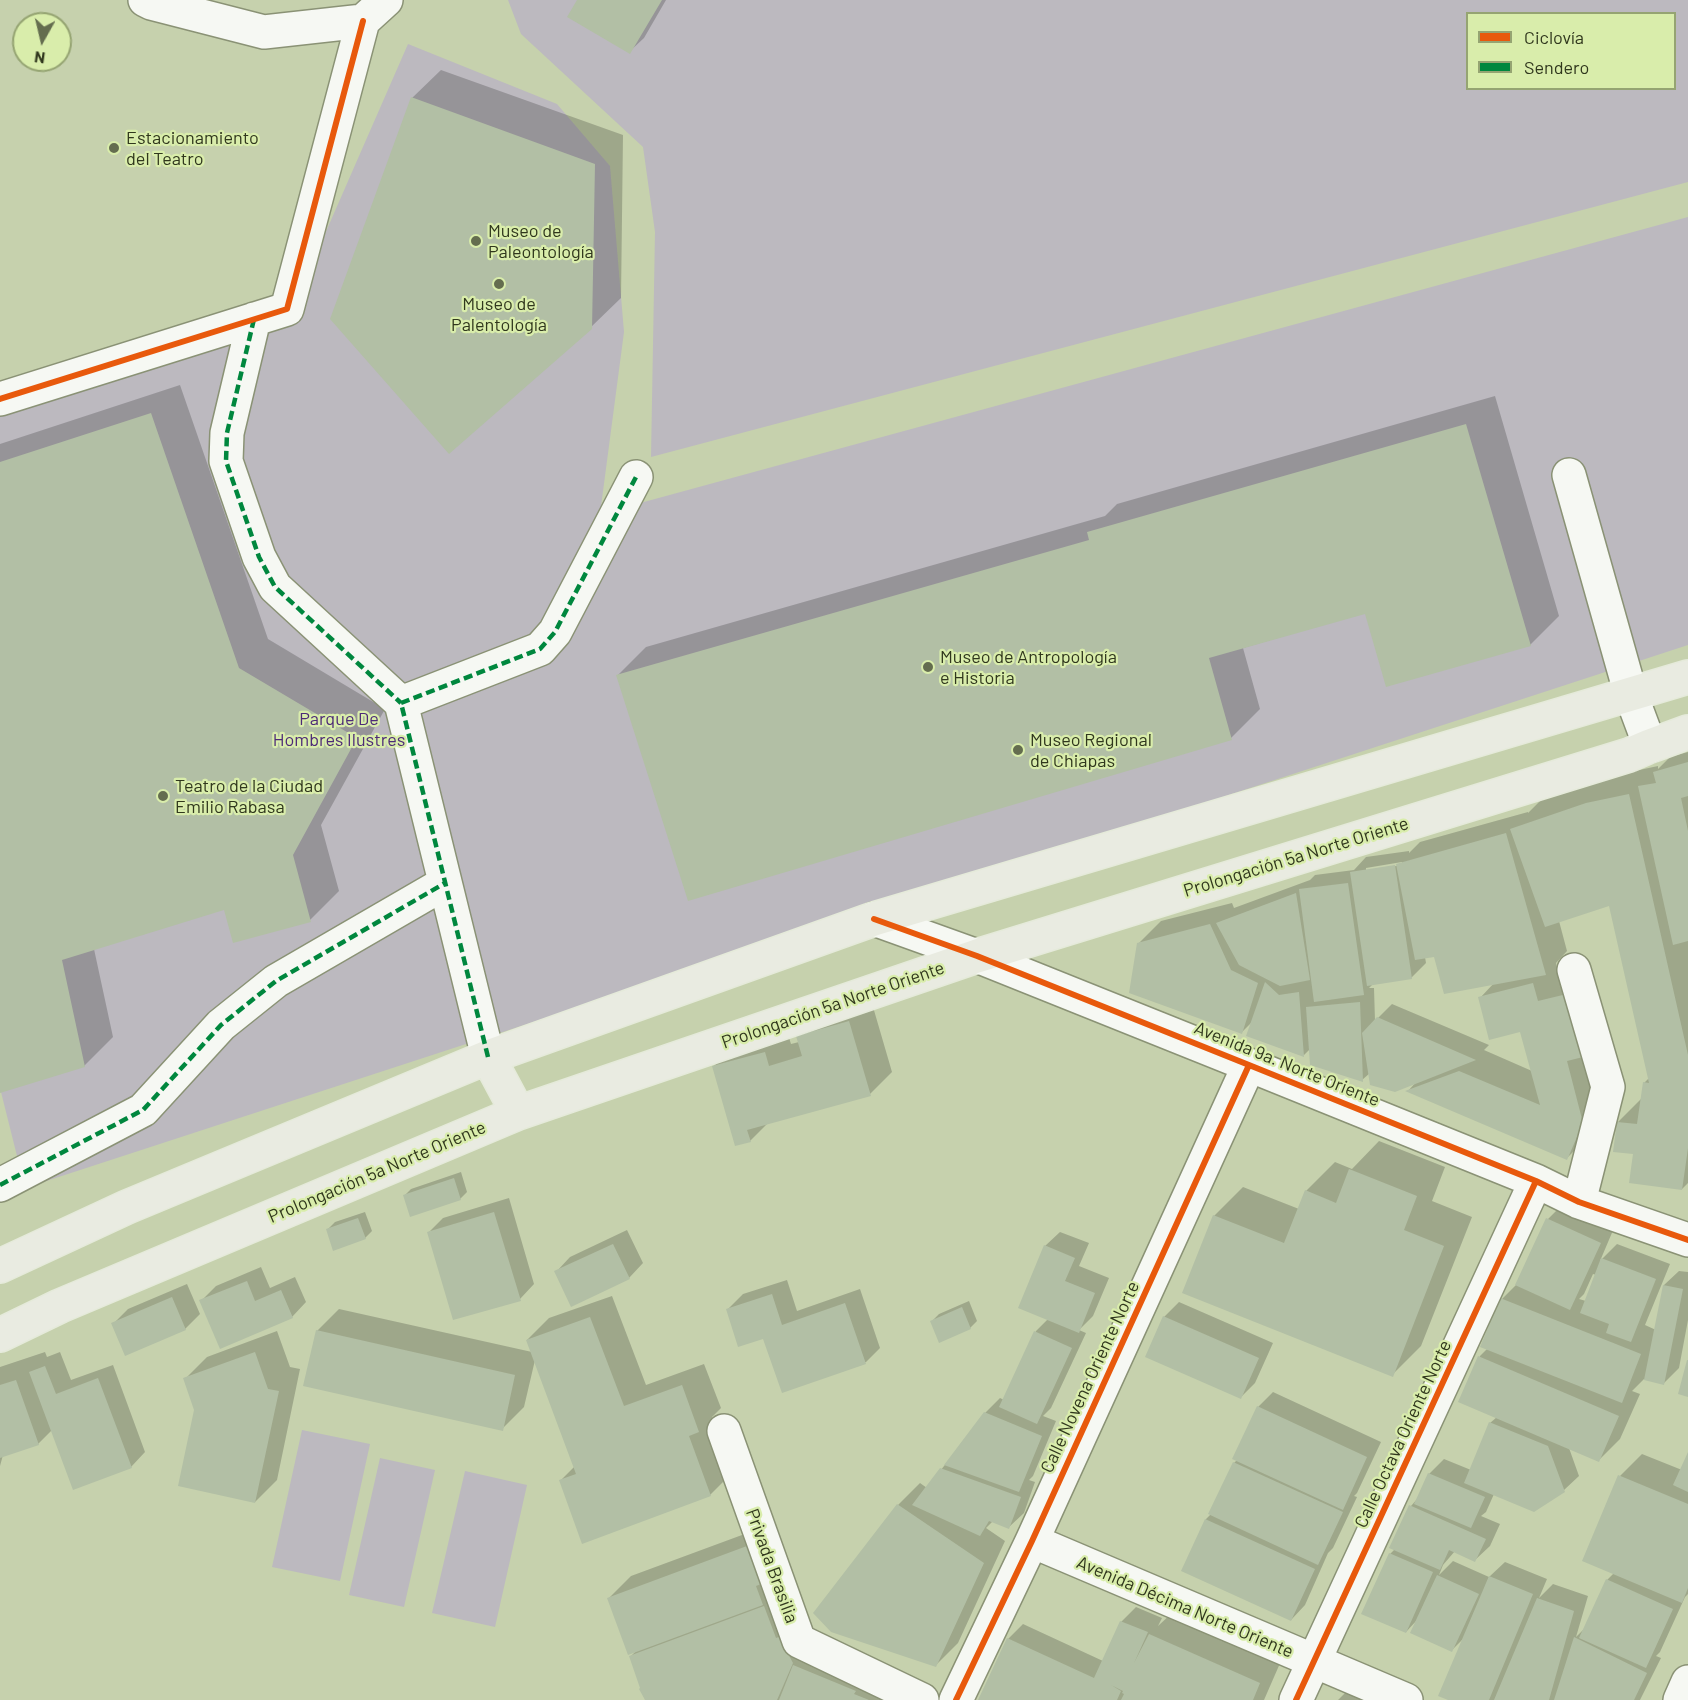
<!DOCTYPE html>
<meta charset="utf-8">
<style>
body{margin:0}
#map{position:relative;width:1688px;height:1700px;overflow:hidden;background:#c6d1ad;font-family:Barlow,sans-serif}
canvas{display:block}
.legend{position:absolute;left:1466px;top:12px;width:210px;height:78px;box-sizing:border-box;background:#d9edab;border:2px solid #95a472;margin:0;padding:8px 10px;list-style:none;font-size:18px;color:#30371d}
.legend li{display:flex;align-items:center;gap:12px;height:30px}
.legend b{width:30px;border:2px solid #95a472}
.north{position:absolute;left:12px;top:12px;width:60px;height:60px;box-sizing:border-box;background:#d9edab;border:2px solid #95a472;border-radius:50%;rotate:188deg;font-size:16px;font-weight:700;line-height:24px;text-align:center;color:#30371d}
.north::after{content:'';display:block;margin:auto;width:21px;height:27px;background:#646d4f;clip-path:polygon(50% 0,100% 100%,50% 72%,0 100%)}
</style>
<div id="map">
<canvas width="1688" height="1700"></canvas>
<ul class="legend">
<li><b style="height:8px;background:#e8590c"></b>Ciclovía</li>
<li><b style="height:8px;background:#00873e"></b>Sendero</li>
</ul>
<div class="north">N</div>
</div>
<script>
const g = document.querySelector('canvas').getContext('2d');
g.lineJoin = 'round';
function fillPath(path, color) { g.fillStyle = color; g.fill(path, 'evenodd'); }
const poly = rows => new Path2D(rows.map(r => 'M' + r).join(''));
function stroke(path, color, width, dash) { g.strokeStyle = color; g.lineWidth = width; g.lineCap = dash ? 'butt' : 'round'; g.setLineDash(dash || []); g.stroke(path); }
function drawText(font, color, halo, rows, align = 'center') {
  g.font = font + ' Barlow,sans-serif'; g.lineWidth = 4.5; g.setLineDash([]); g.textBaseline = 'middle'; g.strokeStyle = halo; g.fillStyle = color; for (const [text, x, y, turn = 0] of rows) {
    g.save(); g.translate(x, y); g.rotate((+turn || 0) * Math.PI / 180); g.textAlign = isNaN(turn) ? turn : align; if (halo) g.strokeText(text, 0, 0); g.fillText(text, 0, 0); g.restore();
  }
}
fillPath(poly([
 [508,0,1688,0,1688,182,651,457,655,232,643,147,521,34],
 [1468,14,1674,14,1674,88,1468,88],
 [408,44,557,104,610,166,624,332,600,514,1688,217,1688,645,25,1188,0,1088,0,409,286,323],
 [302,1430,370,1444,340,1581,272,1567],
 [380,1458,435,1470,404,1607,349,1595],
 [465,1471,527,1485,495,1627,432,1613]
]), '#bcb9bf');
fillPath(poly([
 [579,0,666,0,644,38,629,52],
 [441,70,623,135,621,298,591,327,412,98],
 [180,385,268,639,385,709,321,825,339,891,310,920,225,908,94,949,113,1037,84,1066,0,1091,0,444],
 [1495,396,1559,616,1530,645,1366,612,1243,648,1260,709,1231,738,617,676,646,647,1105,516,1117,504],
 [1688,752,1688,1183,1682,1189,1634,1153,1618,1122,1642,1098,1644,1083,1649,1078,1610,904,1559,921,1567,951,1556,963,1560,980,1604,1099,1589,1136,1567,1158,1408,1091,1417,1081,1370,1073,1362,1080,1311,1048,1304,1055,1253,1021,1242,1032,1138,944,1161,921,1232,903,1234,908,1310,880,1315,875,1354,870,1366,857,1409,851,1409,853,1420,842,1528,812,1528,813,1541,800,1616,775,1658,766,1658,769,1670,757],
 [1402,862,1402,865,1366,871,1366,868],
 [1435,955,1494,983,1480,998,1522,1030,1532,1071,1484,1050,1489,1045,1392,1004,1375,1021,1374,988,1369,988,1373,984,1411,978,1426,963,1425,957],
 [871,1000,892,1072,870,1094,768,1123,750,1141,714,1066,736,1044,787,1031,791,1044,799,1042,797,1037,819,1014],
 [1379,1141,1445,1167,1432,1201,1472,1217,1421,1346,1392,1375,1214,1216,1243,1187,1299,1209,1306,1191,1335,1162,1352,1169],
 [461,1172,467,1192,460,1199,404,1196,411,1189],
 [509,1198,534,1284,520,1299,429,1232,443,1218],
 [1562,1205,1614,1228,1600,1261,1617,1244,1670,1264,1645,1325,1656,1330,1664,1285,1679,1271,1688,1272,1688,1320,1679,1368,1664,1383,1644,1379,1632,1391,1640,1394,1620,1439,1598,1461,1569,1448,1579,1476,1564,1490,1494,1494,1486,1512,1481,1516,1500,1524,1490,1546,1475,1560,1455,1551,1443,1565,1439,1575,1453,1561,1489,1577,1505,1562,1547,1579,1539,1598,1553,1584,1588,1596,1576,1637,1585,1628,1607,1580,1614,1573,1620,1476,1642,1454,1682,1470,1688,1455,1688,1594,1685,1597,1660,1652,1656,1656,1661,1658,1640,1700,1452,1700,1464,1638,1452,1650,1417,1620,1406,1632,1390,1554,1395,1549,1411,1506,1418,1498,1429,1474,1444,1459,1471,1470,1490,1423,1497,1417,1460,1401,1480,1356,1488,1348,1482,1346,1502,1299,1518,1283,1548,1219],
 [1593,1274,1596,1275,1586,1301,1579,1299,1584,1294],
 [365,1212,372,1231,365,1238,328,1229,335,1222],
 [627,1230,643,1263,629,1278,556,1272,570,1257],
 [1060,1232,1089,1243,1079,1266,1109,1278,1093,1316,1079,1330,1086,1333,1051,1408,1043,1416,1056,1421,1033,1476,1029,1480,1035,1482,1024,1513,1009,1527,993,1521,986,1528,1005,1541,958,1643,936,1665,898,1505,920,1483,927,1488,985,1413,1000,1398,1004,1400,1036,1331,1048,1319,1045,1246],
 [261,1267,270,1288,295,1277,306,1302,292,1317,201,1301,216,1286],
 [787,1280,797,1311,860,1289,880,1348,866,1362,783,1391,764,1337,728,1309,743,1294],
 [187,1284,200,1314,185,1329,113,1324,128,1309],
 [612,1296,646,1385,704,1364,721,1408,712,1417,732,1473,710,1495,560,1481,575,1466,535,1360,524,1407,502,1429,317,1331,339,1309,532,1352,527,1340,549,1318],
 [969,1301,977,1321,970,1328,932,1321,939,1314],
 [1179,1302,1273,1343,1255,1383,1241,1397,1164,1317],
 [277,1331,290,1367,300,1369,277,1480,255,1502,195,1410,185,1379,207,1357],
 [45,1352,47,1357,60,1352,71,1380,113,1365,145,1452,131,1467,52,1430,38,1444,3,1455,0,1466,0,1367],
 [1273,1392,1381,1442,1357,1493,1354,1496,1357,1497,1333,1548,1328,1553,1305,1605,1291,1620,1183,1570,1206,1519,1211,1514,1234,1463,1238,1459,1258,1407],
 [769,1525,814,1643,915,1700,647,1700,630,1657,637,1650,609,1598,631,1576],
 [1136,1607,1162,1618,1158,1626,1172,1613,1281,1661,1264,1700,979,1700,1008,1639,1023,1624,1103,1661,1121,1622],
 [1351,1687,1380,1700,1338,1700]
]), '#0003');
fillPath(poly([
 [577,0,662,0,630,54,567,17],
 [411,97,595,164,592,329,449,454,330,319],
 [151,413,239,668,357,738,293,855,311,922,233,943,224,910,62,960,85,1067,0,1093,0,462],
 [1466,424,1531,646,1386,687,1365,614,1209,658,1232,740,688,901,616,675,1089,540,1087,532],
 [1688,762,1688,796,1681,798,1688,831,1688,941,1673,945,1638,786,1656,783,1653,772],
 [1629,794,1688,1055,1688,1148,1682,1190,1629,1183,1633,1154,1613,1152,1617,1122,1637,1124,1643,1082,1649,1083,1609,906,1545,927,1510,829,1586,803],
 [1506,833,1546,975,1444,994,1434,957,1415,960,1396,864],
 [1395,865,1412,979,1367,986,1350,872],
 [1348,883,1364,995,1314,1002,1299,889],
 [1296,893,1310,980,1280,986,1239,965,1216,923],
 [1210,924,1231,970,1258,983,1242,1034,1129,993,1137,943],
 [1265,982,1279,995,1299,992,1304,1057,1246,1036],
 [1533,983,1538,1001,1567,994,1583,1057,1567,1061,1583,1123,1567,1160,1405,1091,1459,1071,1540,1105,1520,1032,1489,1040,1478,997],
 [1360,1002,1363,1082,1310,1065,1306,1007],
 [1377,1017,1476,1060,1395,1092,1370,1085,1362,1033],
 [849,1021,871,1096,747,1130,751,1142,735,1146,712,1066,765,1052,769,1066,802,1056,796,1036],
 [1349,1169,1417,1196,1404,1230,1444,1246,1393,1377,1182,1293,1213,1215,1284,1243,1305,1190,1336,1203],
 [454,1178,461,1200,410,1217,403,1195],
 [494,1212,521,1301,453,1320,427,1232],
 [358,1218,366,1239,333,1251,326,1229],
 [1546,1218,1601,1243,1570,1310,1515,1285],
 [613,1244,630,1279,571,1307,554,1271],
 [1044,1245,1075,1258,1065,1281,1095,1293,1079,1333,1018,1308],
 [1601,1258,1656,1279,1631,1342,1606,1333,1609,1324,1580,1313],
 [247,1281,255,1301,281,1290,293,1318,220,1349,199,1300],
 [1663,1285,1683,1289,1664,1385,1644,1380],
 [772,1294,782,1325,845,1303,866,1364,782,1393,763,1339,738,1347,726,1309],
 [172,1297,186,1330,125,1356,111,1323],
 [1500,1298,1641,1354,1622,1403,1480,1347],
 [962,1307,971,1329,939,1343,930,1321],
 [1163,1316,1259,1358,1241,1399,1145,1357],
 [590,1317,624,1406,682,1385,699,1432,689,1436,711,1496,582,1544,559,1480,576,1474,526,1340],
 [316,1330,515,1375,503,1431,303,1386],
 [1034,1331,1072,1348,1037,1424,999,1407],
 [255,1352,268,1389,279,1391,255,1503,178,1486,194,1410,183,1378],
 [1478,1356,1619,1416,1599,1462,1458,1402],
 [1687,1360,1688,1360,1688,1397,1678,1394],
 [45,1366,56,1394,98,1378,132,1468,73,1490,29,1372],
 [16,1380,39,1445,0,1458,0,1385],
 [1257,1406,1367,1457,1343,1510,1232,1459],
 [984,1412,1042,1436,1019,1492,944,1465],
 [1489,1422,1548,1446,1565,1492,1534,1512,1464,1483],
 [1688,1452,1688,1492,1673,1485],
 [1233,1462,1343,1512,1318,1565,1208,1514],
 [940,1468,1021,1497,1009,1529,989,1521,980,1536,912,1505],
 [1428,1473,1485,1497,1471,1528,1414,1504],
 [1618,1475,1688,1504,1688,1588,1682,1603,1582,1561],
 [897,1504,984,1563,936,1667,831,1632,813,1613],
 [1409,1505,1486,1539,1475,1562,1449,1550,1440,1570,1389,1548],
 [1205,1519,1315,1569,1291,1621,1181,1571],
 [747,1546,761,1584,756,1586,763,1605,628,1655,607,1598],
 [1389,1553,1433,1572,1406,1633,1361,1614],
 [1437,1575,1479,1594,1452,1652,1410,1633],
 [1489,1576,1533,1594,1489,1700,1448,1700,1438,1696],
 [1606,1579,1673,1609,1646,1668,1579,1638],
 [1537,1598,1574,1611,1549,1700,1494,1700],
 [764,1606,776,1638,779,1637,793,1663,777,1700,645,1700,639,1689,640,1688,629,1656],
 [1120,1621,1148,1632,1134,1663,1149,1634,1260,1683,1253,1700,1121,1700,1124,1694,1122,1693,1123,1691,1111,1685,1121,1691,1117,1700,978,1700,1007,1638,1094,1678],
 [1574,1637,1647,1673,1634,1700,1554,1700],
 [793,1665,856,1691,854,1694,869,1700,779,1700]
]), '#b2bfa5');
const minor = poly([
 [145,0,151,3,264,32,363,21],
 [363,21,386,0],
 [254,319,227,433,226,461,259,557,275,587,401,703],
 [0,399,287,309,363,21],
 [1569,475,1631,695,1650,746],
 [874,919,977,956,1249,1065,1536,1181,1579,1202,1688,1240],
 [1574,970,1608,1087,1579,1202],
 [488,1057,401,703,540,649,555,632,636,477],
 [0,1185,143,1110,221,1025,276,981,445,883],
 [724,1431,799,1641,922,1700],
 [1032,1541,1406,1700],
 [956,1700,1032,1541,1249,1065],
 [1296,1700,1536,1181],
 [1680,1700,1688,1682]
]);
const major = poly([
 [488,1057,518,1113],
 [0,1266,127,1207,488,1057,874,919,1688,677],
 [0,1335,60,1306,518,1113,977,956,1629,755,1650,746,1688,732]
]);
stroke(minor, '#8a9275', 36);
stroke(major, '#e5eada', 36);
stroke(minor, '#f6f8f3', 33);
stroke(major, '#e9ebe1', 33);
stroke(poly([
 [254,319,227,433,226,461,259,557,275,587,401,703],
 [488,1057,401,703,540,649,555,632,636,477],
 [0,1185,143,1110,221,1025,276,981,445,883]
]), '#00873e', 4.5, [9, 4.5]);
stroke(poly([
 [0,399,287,309,363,21],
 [874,919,977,956,1249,1065,1536,1181,1579,1202,1688,1240],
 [956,1700,1032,1541,1249,1065],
 [1296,1700,1536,1181]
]), '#e8590c', 6);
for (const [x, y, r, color] of [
 [114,148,6,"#646d4f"],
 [476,241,6,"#646d4f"],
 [499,284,6,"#646d4f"],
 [928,667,6,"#646d4f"],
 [1018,750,6,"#646d4f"],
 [163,796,6,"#646d4f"]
]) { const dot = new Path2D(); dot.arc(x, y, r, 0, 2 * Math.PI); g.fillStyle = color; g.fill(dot); stroke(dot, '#d9edab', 2); }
drawText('18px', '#30371d', '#d9edab', [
 ["Estacionamiento",126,138],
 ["del Teatro",126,159],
 ["Museo de",488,231],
 ["Paleontología",488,252],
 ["Museo de",499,304,"center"],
 ["Palentología",499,325,"center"],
 ["Museo de Antropología",940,657],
 ["e Historia",940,678],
 ["Museo Regional",1030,740],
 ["de Chiapas",1030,761],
 ["Teatro de la Ciudad",175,786],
 ["Emilio Rabasa",175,807]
], 'left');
drawText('18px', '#4d2a77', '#d9edab', [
 ["Parque De",339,719],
 ["Hombres Ilustres",339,740]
]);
drawText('18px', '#30371d', '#d9edab', [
 ["Prolongación 5a Norte Oriente",1296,857,-17],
 ["Prolongación 5a Norte Oriente",833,1005,-19],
 ["Avenida 9a. Norte Oriente",1287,1064,22],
 ["Prolongación 5a Norte Oriente",377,1172,-23],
 ["Calle Novena Oriente Norte",1090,1377,-65],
 ["Calle Octava Oriente Norte",1403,1434,-65],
 ["Privada Brasilia",772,1566,70],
 ["Avenida Décima Norte Oriente",1185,1607,23]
]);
</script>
